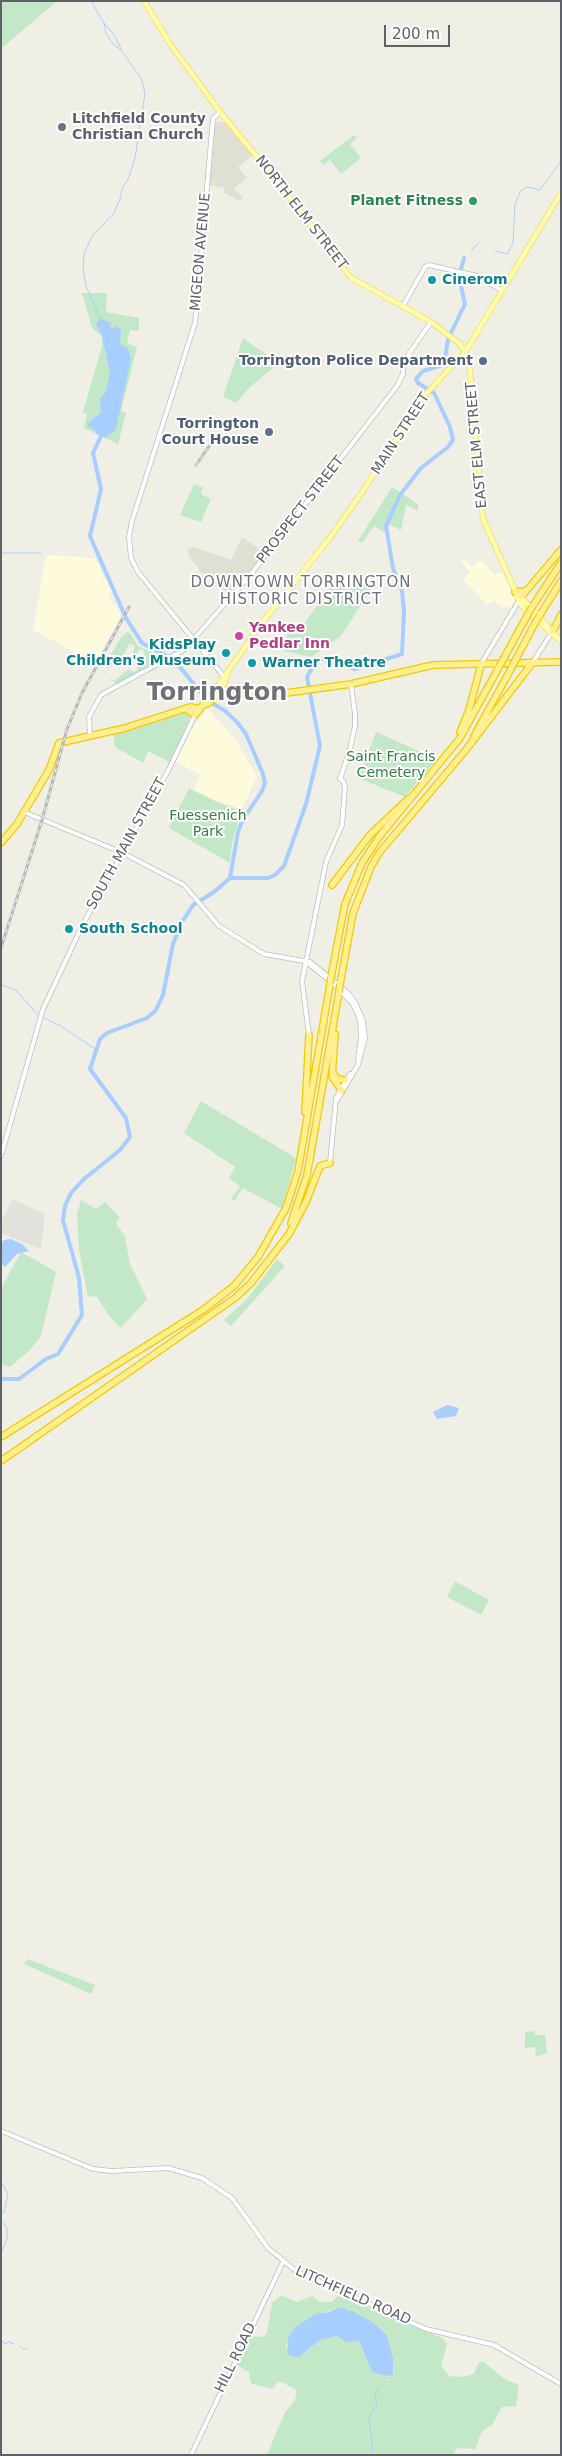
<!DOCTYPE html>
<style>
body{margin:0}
#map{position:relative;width:562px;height:2456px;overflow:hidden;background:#f0efe6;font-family:"DejaVu Sans",sans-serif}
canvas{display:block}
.frame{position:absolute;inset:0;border:2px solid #5e6167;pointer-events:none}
.scale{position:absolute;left:384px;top:25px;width:66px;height:22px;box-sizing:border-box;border:2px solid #5e6167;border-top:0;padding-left:6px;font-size:15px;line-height:18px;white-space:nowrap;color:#5e6167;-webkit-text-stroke:4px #fff;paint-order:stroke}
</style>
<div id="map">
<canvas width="562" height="2456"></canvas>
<div class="frame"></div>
<div class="scale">200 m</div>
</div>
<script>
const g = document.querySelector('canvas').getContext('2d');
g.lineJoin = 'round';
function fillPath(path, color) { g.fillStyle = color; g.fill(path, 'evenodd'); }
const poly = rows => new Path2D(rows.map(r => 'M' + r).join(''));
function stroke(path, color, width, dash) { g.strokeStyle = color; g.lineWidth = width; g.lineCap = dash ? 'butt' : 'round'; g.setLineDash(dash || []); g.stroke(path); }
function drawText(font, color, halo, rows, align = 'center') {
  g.font = font + ' "DejaVu Sans",sans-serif'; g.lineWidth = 4; g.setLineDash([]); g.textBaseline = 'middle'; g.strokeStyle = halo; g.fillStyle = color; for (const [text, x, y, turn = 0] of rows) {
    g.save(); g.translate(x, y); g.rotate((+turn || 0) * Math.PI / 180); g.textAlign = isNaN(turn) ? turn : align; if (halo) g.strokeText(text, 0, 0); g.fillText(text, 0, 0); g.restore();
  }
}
fillPath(poly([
 [46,555,95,558,112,592,108,594,113,605,116,605,121,616,95,663,33,630],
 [464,558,472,567,481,560,495,575,502,572,516,599,511,610,506,605,502,608,494,600,487,605,463,579,470,572,461,561],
 [207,708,234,738,257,776,242,809,209,798,193,790,200,775,176,762,188,734]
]), '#fefbdd');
fillPath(poly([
 [12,1199,45,1214,41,1249,1,1233,1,1216,4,1217]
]), '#e2e1db');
fillPath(poly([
 [214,122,226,122,253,155,238,167,247,178,234,189,243,197,240,201,224,193,225,188,209,185],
 [242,537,265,553,229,595,201,572,189,556,187,550,193,547,231,560]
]), '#e0dfd4');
fillPath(poly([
 [1,1,57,1,1,49],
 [354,135,357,138,350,144,361,158,341,174,330,160,324,165,320,161],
 [82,293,107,293,106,312,139,318,139,331,130,330,127,343,137,347,121,411,126,413,118,444,84,428,87,415,83,412,102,346,102,336,92,328],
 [243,338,279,363,250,387,236,403,223,397],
 [194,484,203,487,201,494,211,499,201,522,180,515],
 [392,487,418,504,418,511,406,505,401,530,390,525,384,532,374,526,362,543,358,541],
 [337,578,347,585,351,578,376,582,341,636,311,657,284,651,289,626,300,629],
 [127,632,130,633,138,646,165,658,116,684,110,679,111,678,113,681,115,680,129,669,134,672,138,670,136,668,140,666,140,661,143,662,145,659,143,657,145,653,142,649,139,650,132,665,129,663,135,646,130,643,119,662,107,669,108,659,122,636],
 [186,712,191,715,171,763,148,751,143,763,115,747,113,732],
 [376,732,437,759,405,797,358,778],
 [189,788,219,803,241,811,232,844,230,863,169,828],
 [201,1101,296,1158,282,1209,243,1188,234,1201,231,1199,240,1186,229,1178,235,1167,184,1133],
 [81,1200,96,1209,105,1202,120,1218,116,1223,125,1237,130,1264,147,1299,121,1328,110,1317,96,1296,88,1297,79,1250,77,1215],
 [21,1252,56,1272,41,1336,30,1350,10,1367,1,1364,1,1289],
 [277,1259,285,1266,231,1326,224,1320,247,1299],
 [455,1581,489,1600,481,1615,447,1597],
 [28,1959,95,1985,91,1994,24,1964],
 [534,2031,535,2035,545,2035,547,2053,536,2057,535,2047,525,2048,525,2032],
 [281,2295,297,2302,312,2296,320,2302,332,2302,339,2295,344,2295,382,2314,442,2338,447,2344,441,2366,449,2376,458,2377,471,2375,474,2374,479,2362,484,2362,506,2380,519,2385,516,2406,502,2407,492,2425,482,2431,475,2449,457,2448,453,2455,267,2455,285,2412,295,2400,297,2390,281,2382,278,2382,272,2389,252,2384,249,2378,250,2373,237,2365,251,2336,263,2337,267,2333,272,2303],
 [338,2308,374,2323,386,2333,394,2372,389,2377,372,2372,358,2341,346,2342,337,2336,320,2340,299,2357,291,2356,287,2353,286,2345,297,2326,312,2316]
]), '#c3e8c8');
fillPath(poly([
 [100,318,112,324,110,326,113,329,117,326,121,330,120,342,121,345,128,348,131,359,116,429,105,438,96,434,96,431,87,425,93,418,101,413,100,399,106,391,110,373,102,335,96,325],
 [11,1239,22,1244,29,1251,17,1254,5,1267,1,1263,1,1245,4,1240],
 [447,1405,459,1408,456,1416,437,1419,433,1412],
 [338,2308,345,2308,347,2311,352,2311,374,2323,386,2334,393,2358,393,2375,386,2376,372,2372,360,2344,358,2341,346,2342,337,2336,320,2340,299,2357,291,2356,287,2353,288,2338,294,2328,315,2314,329,2312]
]), '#a7ceff');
stroke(poly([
 [91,1,104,23,106,34,113,44,121,50,141,78,145,93,135,158,128,179,122,189,120,199,114,213,92,236,84,254,83,268,86,286,100,318],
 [104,23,115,36,121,49],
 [471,251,479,242],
 [495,251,507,254,513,243,515,204,521,190,527,187,540,190,561,161],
 [1,553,41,553],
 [1,985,16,990,38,1015,59,1025,95,1049],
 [1,2182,8,2194,4,2212,1,2214],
 [1,2221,7,2228,7,2239,1,2253],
 [1,2339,5,2344,9,2342,14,2344],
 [20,2346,24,2349,27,2349],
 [371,2455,373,2450,369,2418,377,2404,375,2394,378,2389]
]), '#a7ceff', 1);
stroke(poly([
 [101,436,93,453,101,489,90,536,126,618,142,643,174,660,208,701,224,710,236,721,246,734,263,774,265,783,262,791,242,821,238,832,230,878],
 [230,878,268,878,275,875,284,866,306,804,320,746,307,677,316,661,324,659,355,669,402,654,404,611,402,591,393,568,386,526,400,495,421,468,448,447,453,440,450,427,434,393,418,383,416,379,423,371,440,366,445,358,448,339,465,304,459,277,464,258],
 [1,1379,19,1379,46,1359,58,1354,82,1315,79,1278,63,1220,65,1206,71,1193,84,1179,120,1150,130,1137,126,1118,90,1069,100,1039,107,1033,147,1018,156,1010,163,995,173,944,182,922,193,905,214,892,230,878]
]), '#a7ceff', 4);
const secondary = poly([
 [220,112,213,119,195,323,132,521,129,537,131,558,138,572,226,679],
 [403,306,425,267,429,265,477,276,501,290],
 [533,662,552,632],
 [481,664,520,599],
 [90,736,89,717,101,695,185,649,251,574,397,386,403,374,404,361,431,322],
 [24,812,123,853,184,885,219,926,264,954,310,962,348,993,356,1004,363,1021,365,1038,358,1065,336,1102],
 [306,962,333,983,353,1004,360,1020,361,1037,358,1059],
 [309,1035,302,981,326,862,342,825,345,787,343,781,340,779,350,749,355,726,355,714,351,684],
 [1,1156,43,1009,83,924,169,769,195,715],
 [330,1163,336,1098,350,1074],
 [1,2131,93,2169,112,2171,168,2168,202,2178,232,2198,268,2248,296,2271,426,2329,494,2345,561,2384],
 [191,2455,283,2262]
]);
const primary = poly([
 [144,1,170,44,220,112,278,182,350,277,431,322,459,343,465,352,470,370,483,519,522,606,558,639],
 [520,596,561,641],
 [217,687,261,624,329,539,363,491,424,396,465,352,561,193],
 [222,689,230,668]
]);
const highway = poly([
 [515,592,526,591],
 [521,597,561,550],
 [532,607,561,563],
 [540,615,561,581],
 [553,631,561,615],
 [517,657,535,623],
 [504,658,527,616],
 [203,705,209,703,222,689],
 [186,709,195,715,217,687,229,692,286,693,351,684,433,665,561,662],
 [460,732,469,710,481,665],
 [474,736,512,667],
 [1,843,17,824,49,770,59,743,125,728,190,707,200,709],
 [332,885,370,835,408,799],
 [331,977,345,904,362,863,379,837,460,738,499,667],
 [340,984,353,913,371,867,379,853,465,751,533,662],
 [335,1034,332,1077,342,1091],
 [334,1074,337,1079,345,1080],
 [305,1112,309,1035],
 [291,1223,307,1175,339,992],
 [1,1437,203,1310,234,1286,258,1257,286,1208,298,1171,330,984],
 [1,1461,235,1298,251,1283,289,1234,306,1202,320,1166,330,1163]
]);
stroke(secondary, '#bcbec4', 5.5);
stroke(primary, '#f3dc5d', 6);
stroke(highway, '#f6c900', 8);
stroke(secondary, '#fff', 4);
stroke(primary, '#fffcac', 4.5);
stroke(highway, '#fef090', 5.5);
const rail = poly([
 [196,465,215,438],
 [1,948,42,820,67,729,82,693,129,607]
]);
stroke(rail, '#b7b8b8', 3);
stroke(rail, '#fff', 1, [4]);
const highwayBridge = poly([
 [527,616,532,607],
 [535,623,540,615],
 [499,667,504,658],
 [512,667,517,657],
 [330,984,331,977],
 [339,992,340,984]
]);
stroke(highwayBridge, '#f6c900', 8, []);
stroke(highwayBridge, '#fef090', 5.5);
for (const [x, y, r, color] of [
 [62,127,5,"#6b7280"],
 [473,201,5,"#2e9e5b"],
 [432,280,5,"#0f9aa8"],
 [483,361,5,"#5c6f8a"],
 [269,432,5,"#5c6f8a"],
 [239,636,5,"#d1479c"],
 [226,653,5,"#0f9aa8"],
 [252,663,5,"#0f9aa8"],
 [69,929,5,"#0f9aa8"]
]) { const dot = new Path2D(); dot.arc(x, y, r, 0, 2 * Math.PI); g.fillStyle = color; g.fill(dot); stroke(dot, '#fff', 2); }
drawText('bold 14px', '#5b616d', '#fff', [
 ["Litchfield County",72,119],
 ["Christian Church",72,135]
], 'left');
drawText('bold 14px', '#27864d', '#fff', [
 ["Planet Fitness",463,201]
], 'right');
drawText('14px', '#5e6167', '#fff', [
 ["NORTH ELM STREET",301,213,52],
 ["MIGEON AVENUE",201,252,-85],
 ["MAIN STREET",401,434,-57],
 ["EAST ELM STREET",477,445,-95],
 ["PROSPECT STREET",301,510,-52],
 ["SOUTH MAIN STREET",127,844,-61],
 ["LITCHFIELD ROAD",353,2296,24],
 ["HILL ROAD",236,2358,-64]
]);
drawText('bold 14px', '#0d838f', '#fff', [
 ["Cinerom",442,280],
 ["KidsPlay",216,645,"right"],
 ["Children's Museum",216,661,"right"],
 ["Warner Theatre",262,663],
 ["South School",79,929]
], 'left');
drawText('bold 14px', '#4e5e75', '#fff', [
 ["Torrington Police Department",473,361],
 ["Torrington",259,424],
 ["Court House",259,440]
], 'right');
drawText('bold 14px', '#b23c85', '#fff', [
 ["Yankee",249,628],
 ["Pedlar Inn",249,644]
], 'left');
drawText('14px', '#338141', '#fff', [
 ["Saint Francis",391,757],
 ["Cemetery",391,773],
 ["Fuessenich",208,816],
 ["Park",208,832]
]);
g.letterSpacing = '1px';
drawText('15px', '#6f7279', '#fff', [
 ["DOWNTOWN TORRINGTON",301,583],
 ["HISTORIC DISTRICT",301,600]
]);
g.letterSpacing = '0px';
drawText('bold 24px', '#6f7279', '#fff', [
 ["Torrington",217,694]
]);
</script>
